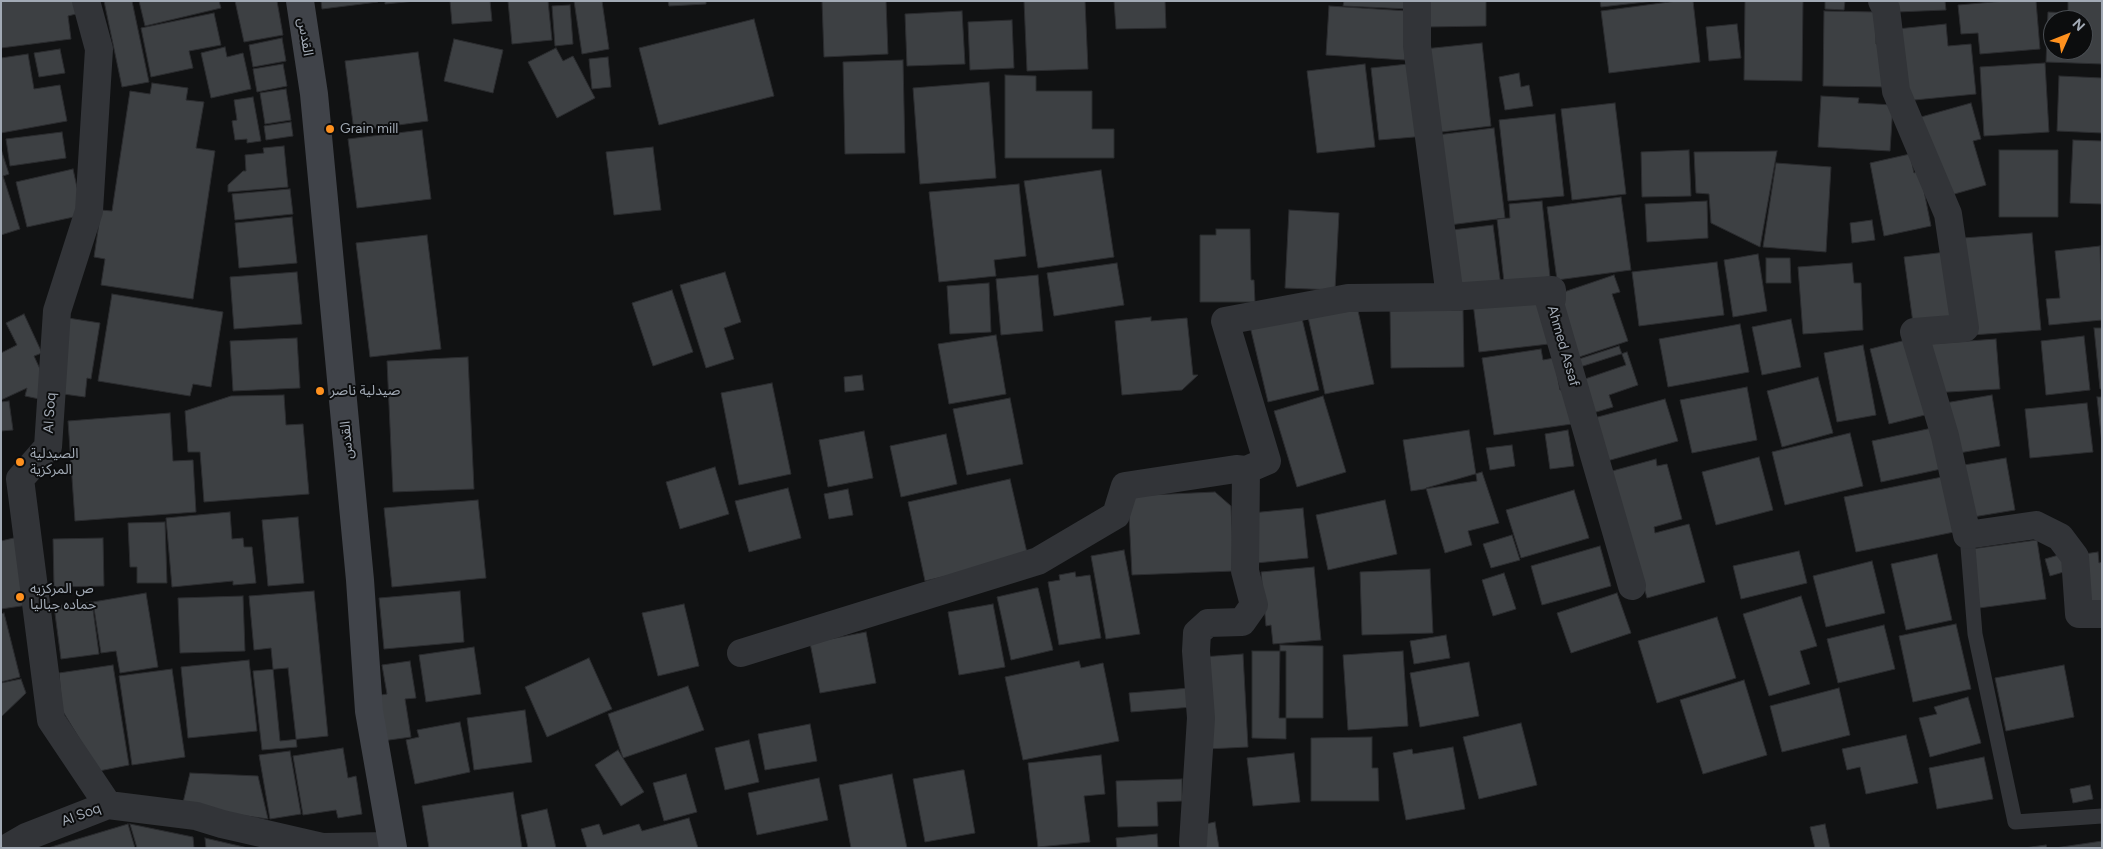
<!DOCTYPE html>
<meta charset="utf-8">
<style>
body{margin:0}
#map{position:relative;width:2103px;height:849px;overflow:hidden;background:#111213;font-family:Figtree,sans-serif}
canvas{display:block}
.frame{position:absolute;inset:0;border:2px solid #a2aab5;pointer-events:none}
.north{position:absolute;left:2043px;top:10px;width:50px;height:50px;box-sizing:border-box;background:#0c0d0e;border:1px solid #484c51;border-radius:50%;rotate:46deg;font-size:14px;font-weight:700;line-height:20px;text-align:center;color:#a2aab5}
.north::after{content:'';display:block;margin:auto;width:18px;height:22px;background:#ff911e;clip-path:polygon(50% 0,100% 100%,50% 72%,0 100%)}
</style>
<div id="map">
<canvas width="2103" height="849"></canvas>
<div class="frame"></div>
<div class="north">N</div>
</div>
<script>
const g = document.querySelector('canvas').getContext('2d');
g.lineJoin = 'round';
function fillPath(path, color) { g.fillStyle = color; g.fill(path, 'evenodd'); }
const poly = rows => new Path2D(rows.map(r => 'M' + r).join(''));
function stroke(path, color, width, dash) { g.strokeStyle = color; g.lineWidth = width; g.lineCap = dash ? 'butt' : 'round'; g.setLineDash(dash || []); g.stroke(path); }
function drawText(font, color, halo, rows, align = 'center') {
  g.font = font + ' Figtree,"Noto Sans Arabic",sans-serif'; g.lineWidth = 4; g.setLineDash([]); g.textBaseline = 'middle'; g.strokeStyle = halo; g.fillStyle = color; for (const [text, x, y, turn = 0] of rows) {
    g.save(); g.translate(x, y); g.rotate((+turn || 0) * Math.PI / 180); g.textAlign = isNaN(turn) ? turn : align; if (halo) g.strokeText(text, 0, 0); g.fillText(text, 0, 0); g.restore();
  }
}
const building = poly([
 [1,1,75,1,76,14,68,16,71,39,1,48,1,1],
 [104,1,132,1,149,82,122,87,104,1],
 [139,1,219,1,221,8,145,26,139,1],
 [235,1,277,1,283,35,244,42,235,1],
 [321,1,378,1,378,2,322,9,321,1],
 [385,1,416,1,385,4,385,1],
 [450,1,490,1,492,21,452,24,450,1],
 [508,1,548,1,552,40,512,44,508,1],
 [574,1,602,1,609,49,582,54,574,1],
 [668,1,706,1,706,4,669,6,668,1],
 [822,1,886,1,888,54,824,57,822,1],
 [1024,1,1085,1,1088,69,1027,71,1024,1],
 [1114,1,1165,1,1166,28,1116,29,1114,1],
 [1344,1,1409,1,1409,9,1343,6,1344,1],
 [1427,1,1486,1,1486,26,1427,27,1427,1],
 [1600,1,1654,1,1601,7,1600,1],
 [1677,1,1693,1,1700,62,1609,73,1601,11,1677,1],
 [1745,1,1803,1,1802,81,1744,80,1745,1],
 [1825,1,1845,1,1844,10,1825,9,1825,1],
 [1897,1,1945,1,1946,10,1897,12,1897,1],
 [2005,1,2036,1,2040,49,1980,54,1978,33,1961,34,1958,5,2005,1],
 [2068,1,2102,1,2102,64,2046,62,2048,12,2068,13,2068,1],
 [2053,20,2083,20,2083,50,2053,50,2053,20],
 [570,5,573,44,555,46,552,6,570,5],
 [1329,6,1408,11,1405,60,1326,55,1329,6],
 [962,11,965,64,907,66,905,14,962,11],
 [1824,11,1876,12,1876,44,1886,44,1886,87,1823,86,1824,11],
 [214,13,221,45,189,51,193,68,151,77,141,28,214,13],
 [754,19,774,96,659,125,639,48,754,19],
 [1012,20,1014,68,970,70,968,22,1012,20],
 [1737,24,1741,58,1709,61,1706,27,1737,24],
 [1946,24,1948,46,1971,44,1976,94,1904,101,1897,29,1946,24],
 [282,38,286,61,253,67,249,45,282,38],
 [454,39,503,50,493,93,444,81,454,39],
 [1482,43,1491,126,1433,133,1424,49,1482,43],
 [225,47,227,57,243,53,251,89,211,98,201,53,225,47],
 [556,48,563,61,573,56,595,98,557,118,528,62,556,48],
 [60,49,65,73,39,77,34,53,60,49],
 [418,52,428,121,354,131,345,61,418,52],
 [28,54,34,89,60,85,67,121,1,133,1,58,28,54],
 [608,57,611,87,592,89,589,59,608,57],
 [903,60,905,153,845,154,843,62,903,60],
 [1417,63,1426,136,1379,140,1371,68,1417,63],
 [2045,63,2049,132,1984,136,1980,67,2045,63],
 [283,64,287,86,257,92,253,69,283,64],
 [1365,64,1375,147,1317,153,1307,71,1365,64],
 [1519,73,1521,87,1529,85,1533,106,1505,110,1499,77,1519,73],
 [1005,75,1036,76,1036,91,1092,91,1092,129,1114,129,1114,158,1005,158,1005,75],
 [2059,76,2102,78,2102,133,2057,131,2059,76],
 [989,82,996,178,920,184,913,88,989,82],
 [152,83,188,88,186,100,204,102,196,148,215,151,193,299,101,285,105,259,94,257,101,210,112,211,130,91,150,94,152,83],
 [286,89,291,120,265,124,260,93,286,89],
 [1821,96,1859,98,1858,103,1893,105,1890,151,1818,147,1821,96],
 [253,97,261,141,247,143,247,139,235,140,232,121,237,120,234,100,253,97],
 [1615,103,1626,194,1572,200,1561,109,1615,103],
 [1971,103,1981,139,1973,141,1986,185,1944,197,1921,117,1971,103],
 [1555,114,1564,196,1508,201,1499,120,1555,114],
 [291,122,293,136,266,140,264,126,291,122],
 [1494,128,1505,218,1449,225,1437,135,1494,128],
 [422,130,431,199,357,208,348,139,422,130],
 [62,132,66,158,10,166,6,139,62,132],
 [2073,140,2102,141,2102,204,2070,203,2073,140],
 [284,146,288,187,228,192,228,185,243,171,246,171,245,155,264,153,263,148,284,146],
 [653,147,661,210,614,215,606,152,653,147],
 [1,149,9,174,3,176,20,229,1,235,1,149],
 [1689,150,1691,196,1642,197,1641,152,1689,150],
 [1999,150,2058,150,2058,217,1999,217,1999,150],
 [1777,151,1760,247,1711,223,1709,194,1696,193,1694,152,1777,151],
 [1910,154,1914,173,1920,171,1931,226,1884,236,1870,163,1910,154],
 [1776,163,1831,167,1826,252,1763,247,1776,163],
 [73,169,83,215,27,227,16,182,73,169],
 [1101,170,1114,257,1038,268,1024,181,1101,170],
 [1019,184,1026,256,994,260,996,276,939,282,929,192,1019,184],
 [290,189,293,214,235,220,232,194,290,189],
 [1621,197,1631,270,1557,280,1547,207,1621,197],
 [1542,201,1550,277,1504,282,1497,219,1510,218,1509,204,1542,201],
 [1707,201,1708,238,1647,242,1645,204,1707,201],
 [1289,210,1339,213,1335,290,1285,288,1289,210],
 [292,217,297,263,239,268,235,223,292,217],
 [1872,220,1875,240,1852,243,1850,223,1872,220],
 [1493,225,1501,286,1460,290,1452,230,1493,225],
 [1216,229,1250,229,1251,280,1254,280,1255,302,1200,302,1200,235,1216,235,1216,229],
 [2032,233,2041,330,1972,335,1963,238,2032,233],
 [427,235,441,349,370,357,356,243,427,235],
 [2100,246,2102,320,2049,325,2046,299,2060,298,2055,251,2100,246],
 [1946,252,1955,318,1913,323,1904,257,1946,252],
 [1758,254,1767,311,1733,317,1724,260,1758,254],
 [1766,258,1790,258,1791,283,1766,283,1766,258],
 [1717,262,1724,315,1639,326,1632,272,1717,262],
 [1117,263,1124,305,1054,316,1047,273,1117,263],
 [1852,263,1854,283,1861,283,1863,330,1803,334,1798,267,1852,263],
 [297,272,302,324,234,329,230,277,297,272],
 [725,272,741,322,724,328,734,359,706,368,680,285,725,272],
 [1038,275,1043,331,1001,335,996,279,1038,275],
 [1614,275,1620,292,1612,294,1628,341,1576,358,1555,295,1614,275],
 [989,283,991,332,950,334,947,286,989,283],
 [672,290,693,352,653,366,632,303,672,290],
 [112,294,223,312,211,387,193,384,190,396,98,381,112,294],
 [1543,294,1549,344,1479,352,1473,303,1543,294],
 [1357,306,1374,384,1325,394,1308,317,1357,306],
 [1300,310,1319,390,1268,402,1249,322,1300,310],
 [1463,310,1464,367,1391,368,1390,311,1463,310],
 [24,314,42,353,34,356,40,369,44,400,25,396,27,388,1,400,1,353,17,345,6,323,24,314],
 [1151,317,1151,321,1187,318,1193,375,1198,375,1182,390,1122,395,1115,321,1151,317],
 [68,318,100,323,91,379,87,378,85,397,56,393,68,318],
 [1791,319,1801,367,1762,375,1752,327,1791,319],
 [1740,324,1749,372,1668,387,1659,339,1740,324],
 [2094,328,2102,328,2102,389,2100,389,2094,328],
 [996,335,1006,394,949,404,938,344,996,335],
 [2084,336,2090,390,2046,395,2041,341,2084,336],
 [297,338,300,388,233,391,230,341,297,338],
 [1910,339,1929,414,1889,424,1870,349,1910,339],
 [1996,339,2000,389,1931,393,1928,344,1996,339],
 [1863,345,1876,415,1837,422,1824,353,1863,345],
 [1619,346,1626,365,1579,381,1573,361,1619,346],
 [1541,349,1543,360,1554,358,1560,390,1566,389,1572,424,1494,435,1482,358,1541,349],
 [1627,352,1638,385,1609,395,1613,407,1583,416,1577,368,1627,352],
 [468,357,474,489,393,492,387,361,468,357],
 [862,375,864,390,845,392,844,377,862,375],
 [1818,377,1833,433,1782,447,1767,391,1818,377],
 [772,383,791,474,739,485,721,393,772,383],
 [1747,387,1757,440,1692,453,1680,400,1747,387],
 [284,395,286,425,303,424,309,494,204,502,200,452,188,452,185,411,231,396,284,395],
 [1992,395,2000,446,1953,454,1945,403,1992,395],
 [1323,396,1346,472,1297,487,1274,411,1323,396],
 [2097,397,2102,397,2102,444,2097,397],
 [1010,398,1023,464,967,475,953,409,1010,398],
 [1665,399,1678,441,1607,461,1594,418,1665,399],
 [9,401,13,430,1,431,1,402,9,401],
 [2087,403,2093,452,2030,458,2025,409,2087,403],
 [170,413,173,461,193,460,196,512,75,521,68,421,170,413],
 [1932,428,1941,469,1881,482,1872,441,1932,428],
 [1469,430,1477,481,1411,491,1403,440,1469,430],
 [1568,430,1574,466,1550,469,1545,434,1568,430],
 [864,431,873,478,828,487,819,440,864,431],
 [1850,433,1863,486,1785,505,1772,452,1850,433],
 [946,434,957,484,901,497,890,446,946,434],
 [1512,445,1515,466,1490,470,1486,448,1512,445],
 [1759,457,1773,510,1716,525,1702,472,1759,457],
 [2006,458,2015,510,1967,518,1958,466,2006,458],
 [1656,459,1657,466,1667,464,1682,519,1654,527,1655,533,1689,524,1705,582,1647,598,1631,540,1605,473,1656,459],
 [715,467,729,514,680,529,666,482,715,467],
 [1482,472,1499,523,1468,531,1472,545,1445,553,1426,488,1482,472],
 [1947,476,1959,531,1856,552,1844,497,1947,476],
 [1010,479,1028,557,925,581,908,502,1010,479],
 [788,488,801,538,749,552,735,501,788,488],
 [848,489,853,515,829,519,824,494,848,489],
 [1574,490,1589,538,1521,558,1506,510,1574,490],
 [1215,492,1231,506,1234,571,1132,575,1128,496,1215,492],
 [478,500,486,578,392,587,384,508,478,500],
 [1385,500,1397,554,1328,570,1316,515,1385,500],
 [1303,508,1308,558,1256,563,1251,513,1303,508],
 [230,512,232,539,243,538,244,547,252,547,256,583,233,585,233,581,172,587,166,518,230,512],
 [298,517,304,583,268,586,262,520,298,517],
 [165,522,167,583,137,583,137,567,130,567,128,523,165,522],
 [1512,535,1520,560,1491,568,1483,544,1512,535],
 [18,537,28,605,1,609,1,541,18,537],
 [103,538,104,586,54,587,53,539,103,538],
 [2037,540,2046,599,1979,608,1971,549,2037,540],
 [1600,546,1611,586,1542,605,1531,566,1600,546],
 [1124,550,1140,634,1106,639,1091,556,1124,550],
 [1799,551,1807,583,1741,599,1733,566,1799,551],
 [2098,552,2099,563,2102,562,2102,605,2082,604,2077,555,2098,552],
 [1937,554,1952,620,1906,630,1891,564,1937,554],
 [2062,554,2067,571,2050,576,2045,559,2062,554],
 [1872,561,1885,613,1826,627,1813,576,1872,561],
 [1314,567,1321,640,1273,644,1271,625,1266,626,1261,572,1314,567],
 [1430,569,1433,633,1362,635,1360,572,1430,569],
 [1075,572,1076,577,1090,575,1101,638,1059,645,1048,582,1060,580,1059,575,1075,572],
 [1504,573,1516,609,1493,616,1482,580,1504,573],
 [1036,588,1038,588,1053,650,1011,660,997,597,1036,588],
 [314,591,328,736,280,741,271,648,254,650,249,596,314,591],
 [460,591,464,642,384,649,379,598,460,591],
 [146,593,158,667,120,673,116,651,101,653,93,602,146,593],
 [1617,593,1631,633,1571,653,1557,613,1617,593],
 [243,596,245,651,180,653,178,598,243,596],
 [1801,596,1817,646,1800,651,1810,684,1769,696,1743,614,1801,596],
 [92,602,99,654,61,659,54,606,92,602],
 [684,604,699,666,658,676,642,613,684,604],
 [993,604,1005,667,959,675,948,612,993,604],
 [4,613,20,677,1,682,1,614,4,613],
 [1717,617,1736,678,1657,703,1638,641,1717,617],
 [1956,624,1971,689,1913,702,1899,636,1956,624],
 [1884,625,1895,669,1838,683,1827,639,1884,625],
 [866,632,876,683,820,693,810,643,866,632],
 [1446,635,1450,658,1414,664,1410,641,1446,635],
 [1280,645,1323,646,1323,718,1279,718,1280,645],
 [474,647,481,694,426,702,419,655,474,647],
 [1252,651,1286,651,1286,739,1252,738,1252,651],
 [1403,651,1408,726,1348,730,1343,655,1403,651],
 [1243,654,1248,747,1207,749,1202,657,1243,654],
 [589,658,612,709,547,737,525,687,589,658],
 [249,660,257,731,188,738,181,667,249,660],
 [410,661,416,698,405,699,411,737,382,741,375,696,387,694,382,665,410,661],
 [1079,661,1081,668,1103,663,1119,741,1023,760,1005,677,1079,661],
 [1469,662,1479,716,1420,727,1410,673,1469,662],
 [113,665,129,765,99,771,62,710,59,673,113,665],
 [2064,665,2074,717,2006,731,1995,678,2064,665],
 [288,668,297,747,262,750,253,671,288,668],
 [172,669,185,757,132,765,119,676,172,669],
 [21,679,26,693,1,717,1,683,21,679],
 [1744,680,1767,755,1703,774,1680,700,1744,680],
 [688,686,704,730,623,758,608,714,688,686],
 [1190,688,1192,707,1131,712,1129,693,1190,688],
 [1839,688,1850,735,1782,752,1770,706,1839,688],
 [1968,697,1981,743,1930,757,1919,718,1937,714,1934,707,1968,697],
 [525,710,532,762,474,770,467,718,525,710],
 [460,722,470,772,415,784,406,740,419,737,417,730,460,722],
 [1521,723,1537,785,1479,799,1463,737,1521,723],
 [810,724,817,761,765,770,758,734,810,724],
 [1906,735,1918,783,1866,794,1860,767,1847,770,1842,749,1906,735],
 [1372,737,1372,768,1378,768,1379,801,1311,801,1311,738,1372,737],
 [749,740,759,782,725,790,715,748,749,740],
 [1453,747,1465,809,1406,820,1393,753,1412,749,1413,754,1453,747],
 [343,748,348,778,356,776,362,814,338,818,336,810,303,815,293,756,343,748],
 [618,750,644,792,621,806,595,765,618,750],
 [290,751,301,814,270,819,259,755,290,751],
 [1294,753,1300,802,1253,806,1247,758,1294,753],
 [1101,755,1105,794,1084,796,1090,842,1038,847,1028,763,1101,755],
 [1984,757,1993,799,1937,809,1929,768,1984,757],
 [962,770,964,770,975,833,925,842,913,779,962,770],
 [190,773,258,776,268,819,182,807,190,773],
 [686,774,697,812,664,821,653,783,686,774],
 [892,774,907,848,851,848,839,785,892,774],
 [819,778,828,820,757,835,748,793,819,778],
 [1182,779,1182,801,1157,802,1158,826,1118,827,1116,781,1182,779],
 [2090,785,2093,799,2073,803,2070,789,2090,785],
 [513,792,522,848,429,848,422,806,513,792],
 [547,809,556,848,528,848,521,815,547,809],
 [689,818,698,848,587,848,581,829,599,824,603,835,639,824,642,831,689,818],
 [1215,822,1219,848,1205,848,1201,825,1215,822],
 [128,824,135,848,48,848,128,824],
 [130,824,193,837,194,848,137,848,130,824],
 [1825,824,1830,848,1815,848,1810,827,1825,824],
 [1157,834,1158,848,1117,848,1116,838,1157,834],
 [205,838,248,848,206,848,205,838],
 [2102,841,2102,848,2055,848,2102,841],
 [2046,845,2047,848,2024,848,2046,845]
]);
fillPath(building, '#3d4043');
stroke(building, '#2b2c2f', 1);
stroke(poly([
 [1967,535,1975,634,2015,822,2102,816]
]), '#323438', 15);
stroke(poly([
 [1417,1,1417,46,1450,297,1552,290,1552,299,1549,300,1632,586],
 [1882,1,1886,9,1896,91,1948,214,1965,328,1914,332,1945,436,1967,535,2036,525,2060,537,2075,557,2079,614,2102,614],
 [741,653,1038,561,1116,515,1125,486,1236,469,1246,470,1267,461,1225,321,1348,298,1450,297],
 [108,805,196,816,222,824,322,847,392,846],
 [1193,843,1201,718,1196,651,1197,633,1208,623,1242,622,1254,605,1245,571,1246,470],
 [7,848,26,837,108,805,51,720,20,479,48,447,57,311,89,211,99,49,86,1]
]), '#323438', 28);
stroke(poly([
 [300,1,314,94,360,580,369,711,393,848]
]), '#404349', 28);
for (const [x, y, r, color] of [
 [330,129,5,"#ff911e"],
 [320,391,5,"#ff911e"],
 [20,462,5,"#ff911e"],
 [20,597,5,"#ff911e"]
]) { const dot = new Path2D(); dot.arc(x, y, r, 0, 2 * Math.PI); g.fillStyle = color; g.fill(dot); stroke(dot, '#0c0d0e', 2); }
drawText('14px', '#a2aab5', '#0c0d0e', [
 ["القدس",305,37,81],
 ["Ahmed Assaf",1563,346,74],
 ["Al Soq",50,413,-86],
 ["القدس",347,440,-95],
 ["Al Soq",81,815,-21]
]);
drawText('14px', '#a2aab5', '#0c0d0e', [
 ["Grain mill",340,129],
 ["صيدلية ناصر",330,391],
 ["الصيدلية",30,454],
 ["المركزية",30,470],
 ["ص المركزيه",30,589],
 ["حماده جباليا",30,605]
], 'left');
</script>
